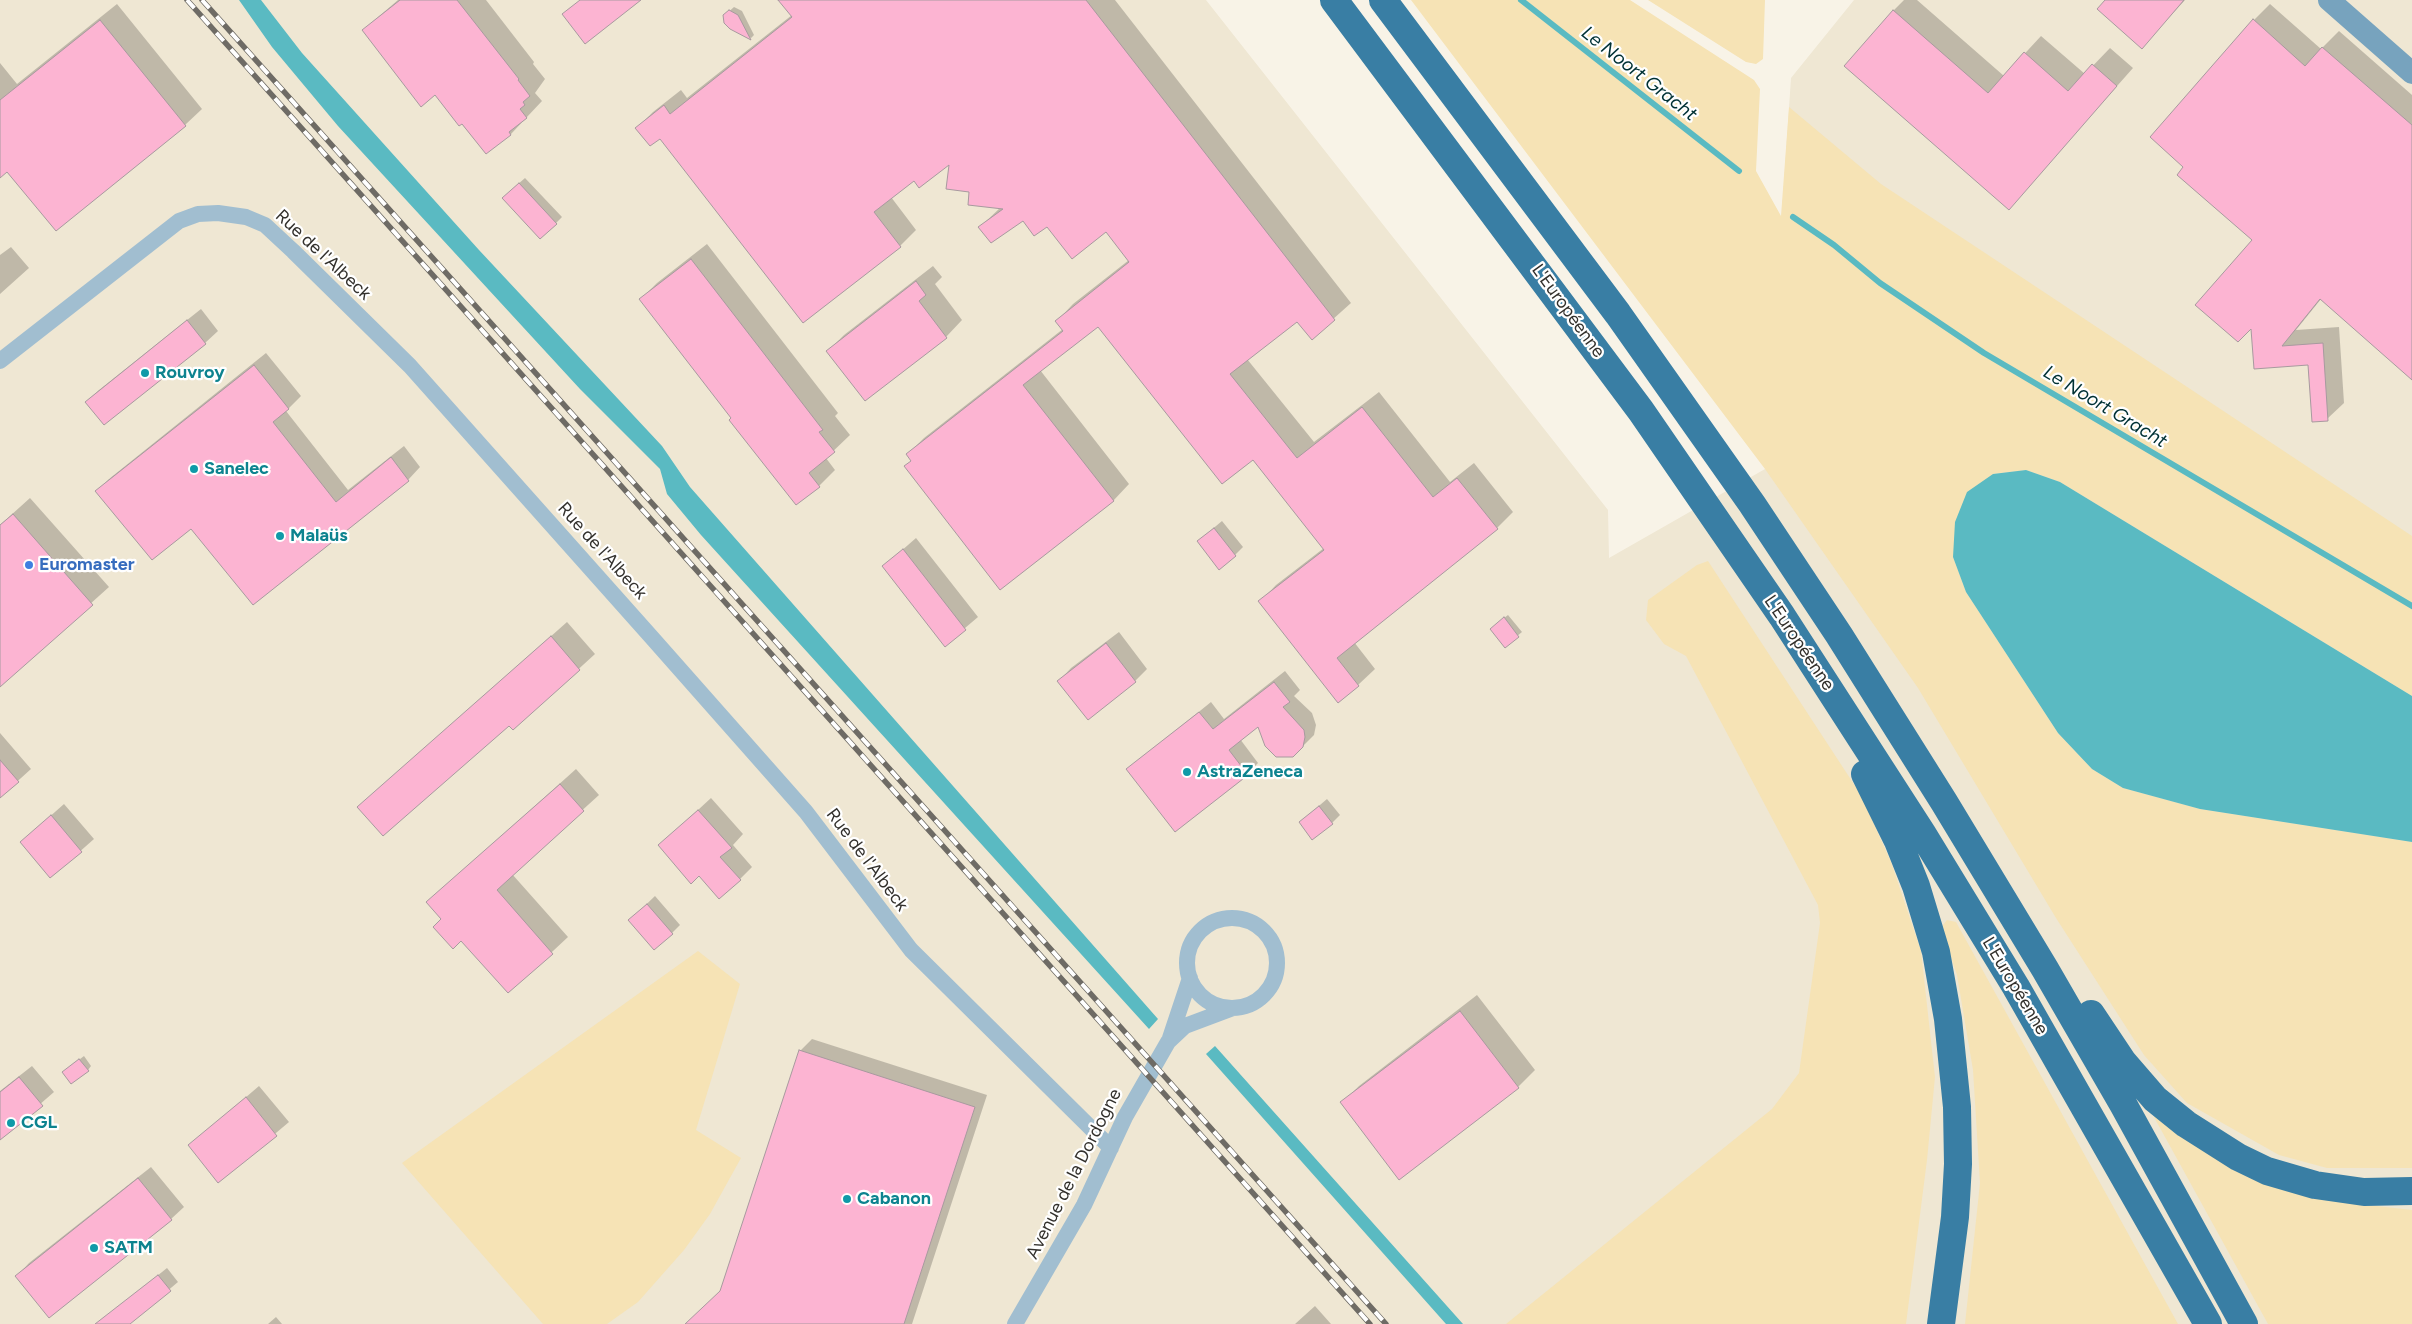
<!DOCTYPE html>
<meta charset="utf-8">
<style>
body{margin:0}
canvas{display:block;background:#f8f3e7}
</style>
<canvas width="2412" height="1324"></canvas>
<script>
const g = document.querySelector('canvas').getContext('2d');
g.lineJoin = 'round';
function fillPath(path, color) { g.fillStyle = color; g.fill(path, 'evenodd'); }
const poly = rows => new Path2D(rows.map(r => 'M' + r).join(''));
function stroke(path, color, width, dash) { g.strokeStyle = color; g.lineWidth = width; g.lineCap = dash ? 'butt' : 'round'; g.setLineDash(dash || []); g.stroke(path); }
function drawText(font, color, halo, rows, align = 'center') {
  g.font = font + ' Figtree,sans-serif'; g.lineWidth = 4.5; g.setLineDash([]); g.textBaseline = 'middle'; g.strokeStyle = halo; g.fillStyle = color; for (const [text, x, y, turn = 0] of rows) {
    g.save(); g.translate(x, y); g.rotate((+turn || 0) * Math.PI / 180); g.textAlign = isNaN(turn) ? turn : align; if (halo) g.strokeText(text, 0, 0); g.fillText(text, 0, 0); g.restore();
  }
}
fillPath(poly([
 [0,0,1206,0,1608,510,1609,558,1765,469,1791,78,1854,0,2412,0,2412,1324,0,1324]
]), '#efe7d3');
fillPath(poly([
 [1411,0,1630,0,1754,80,1760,89,1756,171,1781,216,1789,107,1881,184,2412,536,2412,696,2060,482,2026,470,1993,474,1953,557,1966,592,2058,733,2092,769,2123,788,2200,809,2412,842,2412,1168,2327,1168,2279,1155,2187,1103,2144,1055,2056,918,1918,688,1765,469],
 [1648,0,1765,0,1763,59,1756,64,1746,62],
 [1708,561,1861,795,1891,862,1921,951,1935,1077,1927,1160,1906,1324,1506,1324,1772,1109,1799,1073,1820,923,1818,905,1686,656,1664,644,1646,620,1648,600,1697,565],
 [1947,920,1956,922,2178,1324,1965,1324,1980,1183,1973,1070,1957,975,1945,940,1943,925],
 [698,951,740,984,696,1130,741,1158,710,1214,684,1250,638,1302,607,1324,543,1324,402,1163],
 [2158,1115,2333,1201,2412,1210,2412,1324,2268,1324,2154,1117]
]), '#f6e3b5');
fillPath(poly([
 [239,0,261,0,302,53,479,250,662,446,690,487,1158,1019,1149,1029,701,535,667,494,660,469,580,389,338,126,272,47],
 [2026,470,2060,482,2412,696,2412,842,2200,809,2123,788,2092,769,2058,733,1966,592,1953,557,1955,522,1967,492,1993,474],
 [1215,1046,1463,1324,1446,1324,1206,1054]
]), '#5abac2');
fillPath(poly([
 [398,0,486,0,534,62,533,64,545,79,535,93,542,101,511,134,486,152,436,94,363,30],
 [780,0,1115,0,1351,303,1312,338,1297,321,1247,359,1314,442,1379,392,1450,482,1474,463,1513,512,1497,528,1354,642,1375,669,1358,685,1338,701,1260,602,1276,585,1324,548,1254,458,1098,325,1040,370,1129,484,1113,501,912,460,908,454,924,438,1063,329,1057,321,1073,304,1129,260,1106,231,1047,225,1023,220,980,227,1001,207,971,191,951,162,914,179,891,197,916,230,900,246,637,128,653,112,681,90,687,98,792,15],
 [1904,0,1917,0,2004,76,2041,36,2085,74,2110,48,2133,68,2009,208,1893,11],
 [2106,0,2185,0,2142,47],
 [117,4,202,109,185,125,7,170,0,175,0,63,17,84],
 [2270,4,2321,49,2339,31,2412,95,2412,378,2321,299,2296,330,2339,327,2344,403,2327,419,2309,364,2255,368,2254,240,2185,167,2254,20],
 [734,7,742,11,754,35,751,38,731,28,724,16],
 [525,178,562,217,556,223,509,192],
 [707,244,838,413,835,416,850,435,826,458,835,470,819,486,733,418,641,299,657,283],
 [11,247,29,268,0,294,0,255],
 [933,266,942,277,935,284,962,320,946,337,828,351,844,335],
 [201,309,218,331,205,343,104,423,86,402,99,390],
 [266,353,301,396,286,411,348,490,404,446,420,467,408,480,254,603,191,527,97,491,109,479],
 [30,498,109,587,0,685,0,525],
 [1222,521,1243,547,1235,555,1198,541],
 [916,538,978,617,945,645,884,566],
 [1508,615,1522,632,1505,646,1495,625],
 [567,622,595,654,513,729,509,724,359,807],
 [1119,632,1147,669,1135,681,1059,681,1071,668],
 [1285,671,1300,690,1294,696,1312,713,1316,725,1314,735,1293,756,1283,757,1272,753,1266,746,1259,724,1240,739,1258,763,1247,774,1128,769,1211,702,1224,719],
 [0,733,31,769,0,797],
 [576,769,599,795,512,874,568,937,509,992,428,902],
 [711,798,743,834,733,845,752,867,740,879,699,874,660,845],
 [1327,799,1340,815,1332,823,1300,822],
 [64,804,94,839,51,877,21,842],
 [655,896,680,925,672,933,630,920],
 [1477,995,1535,1070,1518,1087,1342,1103,1359,1086],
 [812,1039,987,1095,912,1324,686,1324,721,1291,800,1051],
 [84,1056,91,1066,88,1070,63,1072],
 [32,1066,54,1092,0,1139,0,1091],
 [259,1086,289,1122,219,1181,190,1145],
 [151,1167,184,1207,171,1219,17,1276,29,1263],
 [167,1268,178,1282,128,1324,112,1324,106,1317],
 [1315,1306,1331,1324,1295,1324],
 [276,1317,282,1324,268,1324]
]), '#0003');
stroke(poly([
 [1521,0,1739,171],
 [1793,217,1834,245,1880,283,1984,353,2412,606]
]), '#5abac2', 6);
const building = poly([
 [400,0,457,0,519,79,518,80,530,96,523,102,525,105,520,109,527,118,509,132,511,135,486,154,462,124,459,126,435,95,421,107,362,30,400,0],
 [580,0,641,0,585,44,562,14,580,0],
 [778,0,1086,0,1335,320,1312,340,1297,322,1230,374,1297,458,1362,407,1433,497,1457,478,1498,529,1337,658,1359,686,1338,703,1258,601,1324,550,1253,460,1222,484,1098,327,1023,385,1114,501,1000,590,904,466,911,461,906,454,1063,331,1055,321,1129,262,1106,232,1072,259,1047,227,1034,236,1023,221,991,243,978,227,1003,209,968,205,969,192,946,189,949,165,919,188,914,181,874,212,901,247,803,323,660,139,650,146,635,128,664,105,670,114,792,17,778,0],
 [2105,0,2184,0,2142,49,2097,9,2105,0],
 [729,10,738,15,751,40,730,29,724,23,723,15,729,10],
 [1893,10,1988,93,2024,52,2068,91,2092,64,2117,86,2009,210,1844,66,1893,10],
 [2253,19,2305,66,2322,47,2412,125,2412,380,2320,299,2282,346,2323,343,2328,421,2312,422,2308,365,2254,369,2251,329,2238,342,2195,305,2252,240,2177,175,2183,167,2150,137,2253,19],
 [100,20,186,126,56,231,7,172,0,178,0,100,100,20],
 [519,183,557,224,540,239,502,198,519,183],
 [691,259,823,430,819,432,835,452,809,473,820,487,796,505,729,420,731,418,639,299,691,259],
 [916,281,926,295,919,301,947,338,865,401,826,351,916,281],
 [187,320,206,344,104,425,85,402,187,320],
 [254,365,289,409,273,422,336,502,391,457,409,481,253,605,191,529,152,560,95,491,254,365],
 [13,514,93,605,0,687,0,525,13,514],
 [1214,528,1236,556,1219,570,1197,541,1214,528],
 [903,549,966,630,945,647,882,566,903,549],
 [1504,617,1519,637,1505,648,1490,629,1504,617],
 [551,636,580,670,513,730,509,726,383,836,357,807,551,636],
 [1106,643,1136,682,1088,720,1057,681,1106,643],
 [1274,682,1290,702,1283,707,1304,730,1305,737,1303,747,1293,757,1276,757,1265,746,1258,727,1229,750,1248,775,1175,832,1126,769,1199,712,1213,729,1274,682],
 [0,760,19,782,0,798,0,760],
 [560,784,584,811,497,890,553,954,508,993,461,941,453,949,433,927,441,919,426,902,560,784],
 [1319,806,1333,824,1312,840,1299,822,1319,806],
 [698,810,732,848,720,857,741,880,719,899,699,876,691,884,658,845,698,810],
 [51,815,82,852,50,878,20,842,51,815],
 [647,904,673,934,654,950,628,920,647,904],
 [1460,1011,1519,1088,1399,1180,1340,1102,1460,1011],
 [799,1050,975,1107,904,1324,685,1324,720,1291,799,1050],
 [79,1059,89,1071,71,1084,62,1072,79,1059],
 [19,1077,43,1106,0,1140,0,1092,19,1077],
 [246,1097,277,1136,218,1183,188,1145,246,1097],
 [138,1178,172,1220,49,1318,15,1276,138,1178],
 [158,1275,171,1291,130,1324,95,1324,158,1275]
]);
fillPath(building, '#fcb4d2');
stroke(building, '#a89a9f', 1);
stroke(poly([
 [0,361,179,221,198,214,218,213,246,217,265,225,293,251,410,366,654,640,806,812,911,950,1111,1148],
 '1187 963a45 45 0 1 1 90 0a45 45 0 1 1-90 0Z',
 [1170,1038,1190,978],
 [1015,1324,1084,1205,1125,1117,1168,1042,1185,1026,1233,1008]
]), '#a1bed0', 16);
stroke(poly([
 [2329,0,2412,73]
]), '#77a3be', 22);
stroke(poly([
 [1334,0,1641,411,1782,616,1922,833,2016,987,2208,1324],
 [1383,0,1618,314,1752,504,1839,635,1944,802,2045,969,2123,1104,2244,1324],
 [1865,774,1898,841,1916,886,1936,952,1948,1019,1957,1107,1958,1164,1955,1217,1941,1324],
 [2091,1014,2123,1062,2155,1099,2186,1124,2238,1157,2267,1171,2315,1185,2364,1192,2412,1191]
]), '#397ea4', 28);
const rail = poly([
 [187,0,1370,1324],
 [202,0,1386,1324]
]);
stroke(rail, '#6e6b65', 5.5);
stroke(rail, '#fff', 4, [11]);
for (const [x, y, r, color] of [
 [145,373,5,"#0f9aa8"],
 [194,469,5,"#0f9aa8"],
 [280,536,5,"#0f9aa8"],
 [29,565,5,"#3f7fe0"],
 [1187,772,5,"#0f9aa8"],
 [11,1123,5,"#0f9aa8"],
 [847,1199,5,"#0f9aa8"],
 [94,1248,5,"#0f9aa8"]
]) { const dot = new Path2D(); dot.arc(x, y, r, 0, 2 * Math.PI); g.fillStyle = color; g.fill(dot); stroke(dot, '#fff', 2); }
drawText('18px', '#33312d', '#fff', [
 ["Rue de l'Albeck",323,255,43],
 ["L'Européenne",1568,311,54],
 ["Rue de l'Albeck",602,551,48],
 ["L'Européenne",1799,643,56],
 ["Rue de l'Albeck",867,860,53],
 ["L'Européenne",2015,986,59],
 ["Avenue de la Dordogne",1074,1174,-63]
]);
drawText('bold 18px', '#0d838f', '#fff', [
 ["Rouvroy",155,373],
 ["Sanelec",204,469],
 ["Malaüs",290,536],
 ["AstraZeneca",1197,772],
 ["CGL",21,1123],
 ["Cabanon",857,1199],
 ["SATM",104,1248]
], 'left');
drawText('bold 18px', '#366cbe', '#fff', [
 ["Euromaster",39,565]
], 'left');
drawText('italic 19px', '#003134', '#fff', [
 ["Le Noort Gracht",1639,74,38],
 ["Le Noort Gracht",2105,407,31]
]);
</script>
